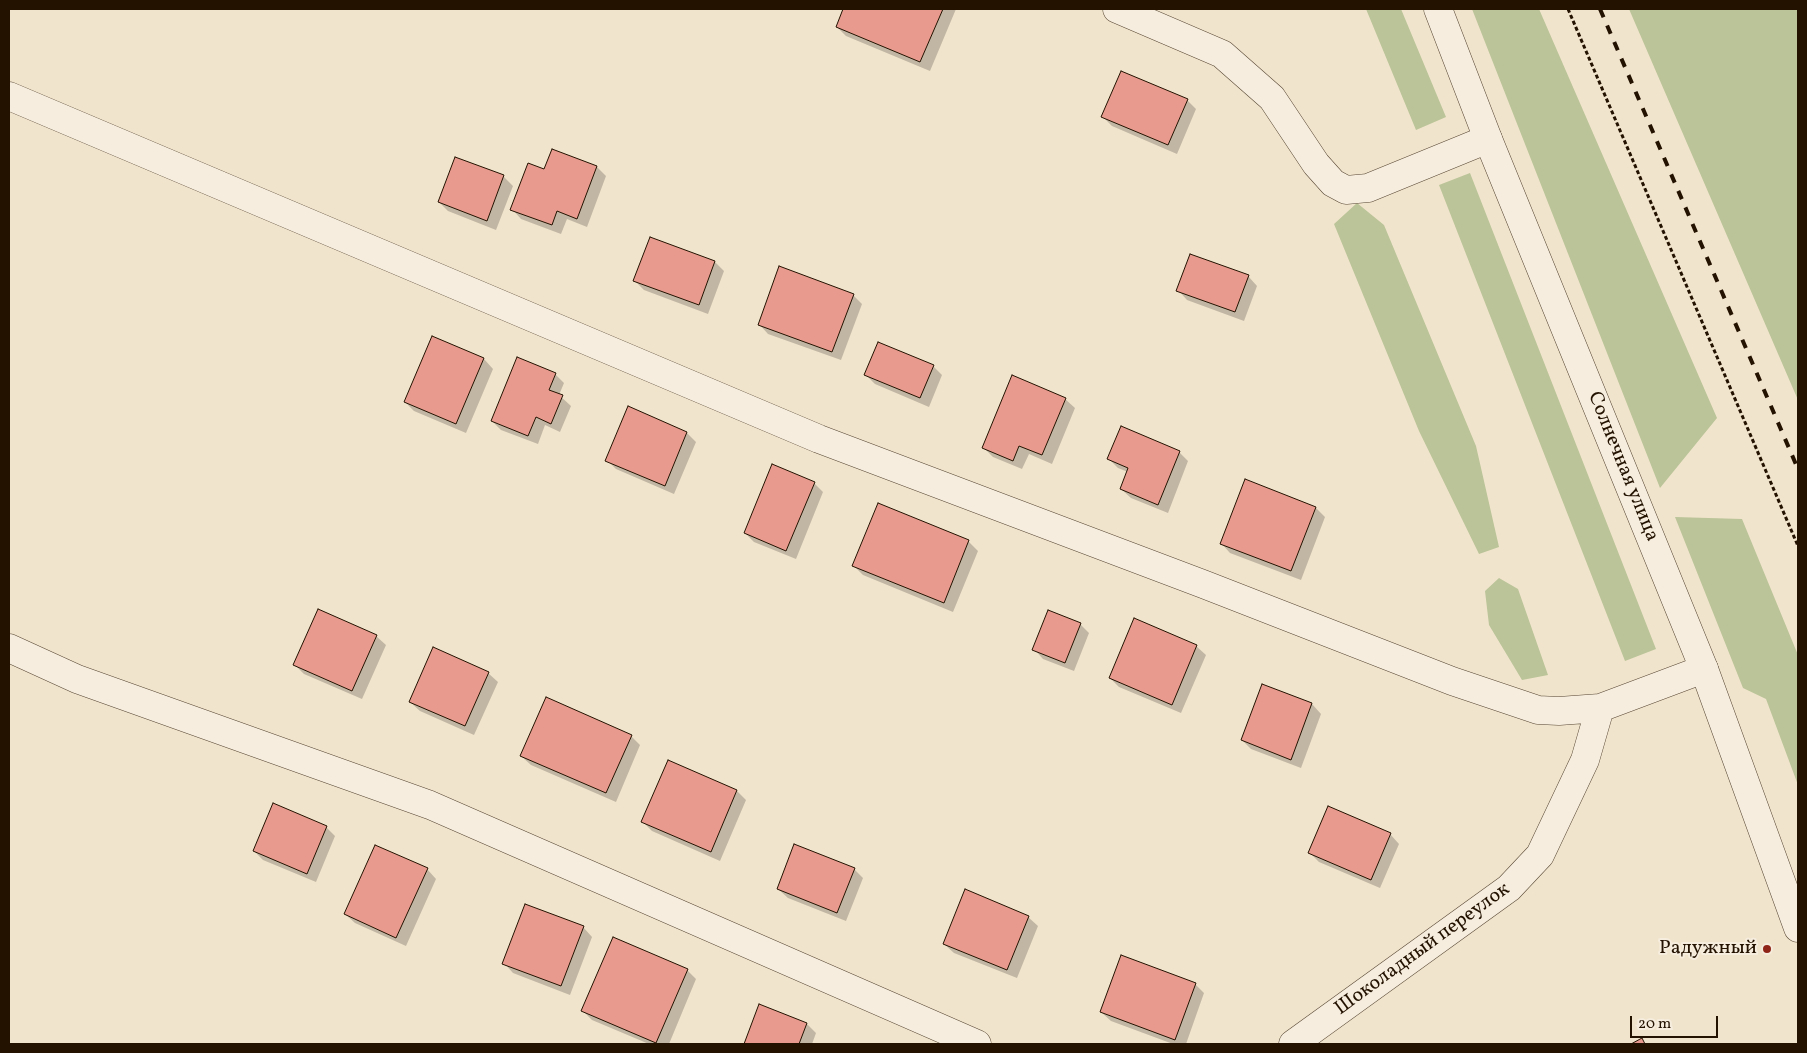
<!DOCTYPE html>
<meta charset="utf-8">
<style>
body{margin:0}
#map{position:relative;width:1807px;height:1053px;overflow:hidden;background:#f1e4cc;font-family:Vollkorn,serif}
canvas{display:block}
.frame{position:absolute;inset:0;border:10px solid #231200;pointer-events:none}
.scale{position:absolute;left:1630px;top:1016px;width:88px;height:22px;box-sizing:border-box;border:2px solid #231200;border-top:0;padding-left:6px;font-size:15px;line-height:18px;white-space:nowrap;color:#231200;-webkit-text-stroke:4px #f6edde;paint-order:stroke}
</style>
<div id="map">
<canvas width="1807" height="1053"></canvas>
<div class="frame"></div>
<div class="scale">20 m</div>
</div>
<script>
const g = document.querySelector('canvas').getContext('2d');
g.lineJoin = 'round';
function fillPath(path, color) { g.fillStyle = color; g.fill(path, 'evenodd'); }
const poly = rows => new Path2D(rows.map(r => 'M' + r).join(''));
function stroke(path, color, width, dash) { g.strokeStyle = color; g.lineWidth = width; g.lineCap = dash ? 'butt' : 'round'; g.setLineDash(dash || []); g.stroke(path); }
function drawText(font, color, halo, rows, align = 'center') {
  g.font = font + ' Vollkorn,serif'; g.lineWidth = 4; g.setLineDash([]); g.textBaseline = 'middle'; g.strokeStyle = halo; g.fillStyle = color; for (const [text, x, y, turn = 0] of rows) {
    g.save(); g.translate(x, y); g.rotate((+turn || 0) * Math.PI / 180); g.textAlign = isNaN(turn) ? turn : align; if (halo) g.strokeText(text, 0, 0); g.fillText(text, 0, 0); g.restore();
  }
}
fillPath(poly([
 [1366,9,1401,9,1446,117,1416,130],
 [1472,9,1539,9,1717,418,1660,488],
 [1629,9,1798,9,1798,400],
 [1470,173,1656,649,1625,661,1439,185],
 [1357,203,1384,225,1476,446,1499,547,1479,554,1419,431,1334,224],
 [1675,517,1742,519,1798,655,1798,785,1766,699,1743,688],
 [1499,578,1518,589,1548,675,1522,680,1489,625,1485,591]
]), '#bac498');
fillPath(poly([
 [845,9,956,9,930,71,846,36,837,27],
 [1187,100,1196,109,1177,154,1112,126,1103,117],
 [553,150,597,167,606,176,587,227,567,219,561,234,521,219,512,209,545,171],
 [456,158,504,177,513,186,496,230,448,211,439,202],
 [650,238,715,262,724,271,708,314,644,290,635,281],
 [1248,276,1257,286,1244,321,1187,300,1178,290],
 [853,295,862,304,841,360,768,334,759,324],
 [432,337,484,359,493,369,466,433,414,411,405,402],
 [933,366,942,375,929,407,875,384,866,375],
 [555,374,564,383,559,395,571,406,560,432,545,425,538,444,501,430,492,421],
 [1065,399,1075,408,1052,464,1029,454,1022,469,993,457,984,448],
 [687,433,696,442,674,494,616,469,607,460],
 [1179,452,1188,461,1168,513,1131,498,1121,489,1128,472,1118,468,1109,459],
 [814,483,823,492,796,559,754,542,745,533],
 [879,505,969,542,978,551,953,612,863,575,854,566],
 [1316,508,1325,517,1301,580,1230,553,1221,543],
 [1080,624,1089,633,1074,671,1043,659,1034,649],
 [376,636,386,645,362,699,304,674,295,665],
 [1196,646,1206,655,1181,713,1119,687,1110,678],
 [488,673,498,682,474,735,420,711,410,702],
 [1262,686,1312,704,1321,714,1301,768,1251,749,1242,740],
 [631,736,640,745,616,802,531,765,521,756],
 [669,762,737,791,746,800,720,861,652,831,643,822],
 [326,827,335,836,316,882,263,860,254,851],
 [1390,834,1399,844,1380,888,1319,862,1310,853],
 [427,869,436,879,406,946,355,923,345,914],
 [854,869,863,878,846,921,788,898,778,889],
 [1028,917,1038,926,1017,978,954,953,944,944],
 [583,927,592,937,570,995,513,973,504,963],
 [687,970,696,979,669,1044,649,1044,592,1020,583,1011],
 [1195,984,1204,993,1186,1044,1173,1044,1111,1021,1101,1012],
 [760,1006,807,1024,816,1033,812,1044,745,1044]
]), '#0003');
const building = poly([
 [843,9,943,9,920,62,836,27,843,9],
 [1121,71,1188,99,1168,145,1101,117,1121,71],
 [552,149,597,166,577,219,557,211,552,225,510,210,528,163,544,169,552,149],
 [455,157,504,175,487,221,438,202,455,157],
 [650,237,715,261,699,305,633,281,650,237],
 [1190,254,1249,275,1235,312,1176,291,1190,254],
 [779,266,854,294,832,352,758,325,779,266],
 [432,336,484,358,456,424,404,402,432,336],
 [878,342,934,365,920,398,864,375,878,342],
 [517,357,556,373,549,390,563,395,551,424,536,417,528,436,491,421,517,357],
 [1012,375,1066,398,1042,455,1019,446,1013,461,982,448,1012,375],
 [628,406,687,432,665,486,605,461,628,406],
 [1121,426,1180,451,1158,505,1120,489,1128,468,1107,459,1121,426],
 [772,464,815,482,786,551,744,533,772,464],
 [1245,479,1316,507,1291,571,1220,544,1245,479],
 [878,503,969,540,944,603,852,566,878,503],
 [318,609,377,635,352,691,293,665,318,609],
 [1048,610,1081,623,1065,663,1032,650,1048,610],
 [1134,618,1197,645,1172,705,1109,678,1134,618],
 [433,647,489,672,465,726,409,702,433,647],
 [1262,684,1312,703,1291,760,1241,740,1262,684],
 [546,697,632,735,606,793,520,756,546,697],
 [668,760,737,790,711,852,641,822,668,760],
 [273,803,327,826,307,874,253,851,273,803],
 [1328,806,1391,833,1371,880,1308,853,1328,806],
 [794,844,855,868,837,913,777,889,794,844],
 [375,845,428,868,396,938,344,914,375,845],
 [965,889,1029,916,1007,970,943,944,965,889],
 [525,904,584,926,561,986,502,964,525,904],
 [613,937,688,969,656,1043,581,1011,613,937],
 [1121,955,1196,983,1175,1040,1100,1012,1121,955],
 [759,1004,807,1023,799,1044,744,1044,759,1004],
 [1642,1038,1645,1044,1631,1044,1642,1038]
]);
fillPath(building, '#e89a8e');
stroke(building, '#231200', 1);
const minor = poly([
 [1117,9,1222,54,1272,98,1316,164,1333,183,1346,190,1368,188,1488,139],
 [9,96,819,439,1203,584,1452,681,1538,710,1559,711,1600,708,1704,669],
 [9,648,77,679,430,805,977,1044],
 [1293,1044,1509,888,1540,855,1585,760,1600,708]
]);
const tertiary = poly([
 [1438,9,1488,139,1704,669,1798,928]
]);
stroke(minor, '#564633', 29);
stroke(tertiary, '#564633', 29);
stroke(poly([
 [1568,9,1798,546]
]), '#231200', 3, [4, 2.5]);
stroke(minor, '#f6edde', 28);
stroke(tertiary, '#f6edde', 28);
stroke(poly([
 [1600,9,1798,469]
]), '#231200', 4, [9, 9]);
for (const [x, y, r, color] of [
 [1767,949,5,"#8f2418"]
]) { const dot = new Path2D(); dot.arc(x, y, r, 0, 2 * Math.PI); g.fillStyle = color; g.fill(dot); stroke(dot, '#f6edde', 2); }
drawText('20px', '#231200', '#f6edde', [
 ["Солнечная улица",1622,467,68],
 ["Шоколадный переулок",1423,950,-36]
]);
drawText('20px', '#231200', '#f6edde', [
 ["Радужный",1757,949]
], 'right');
</script>
